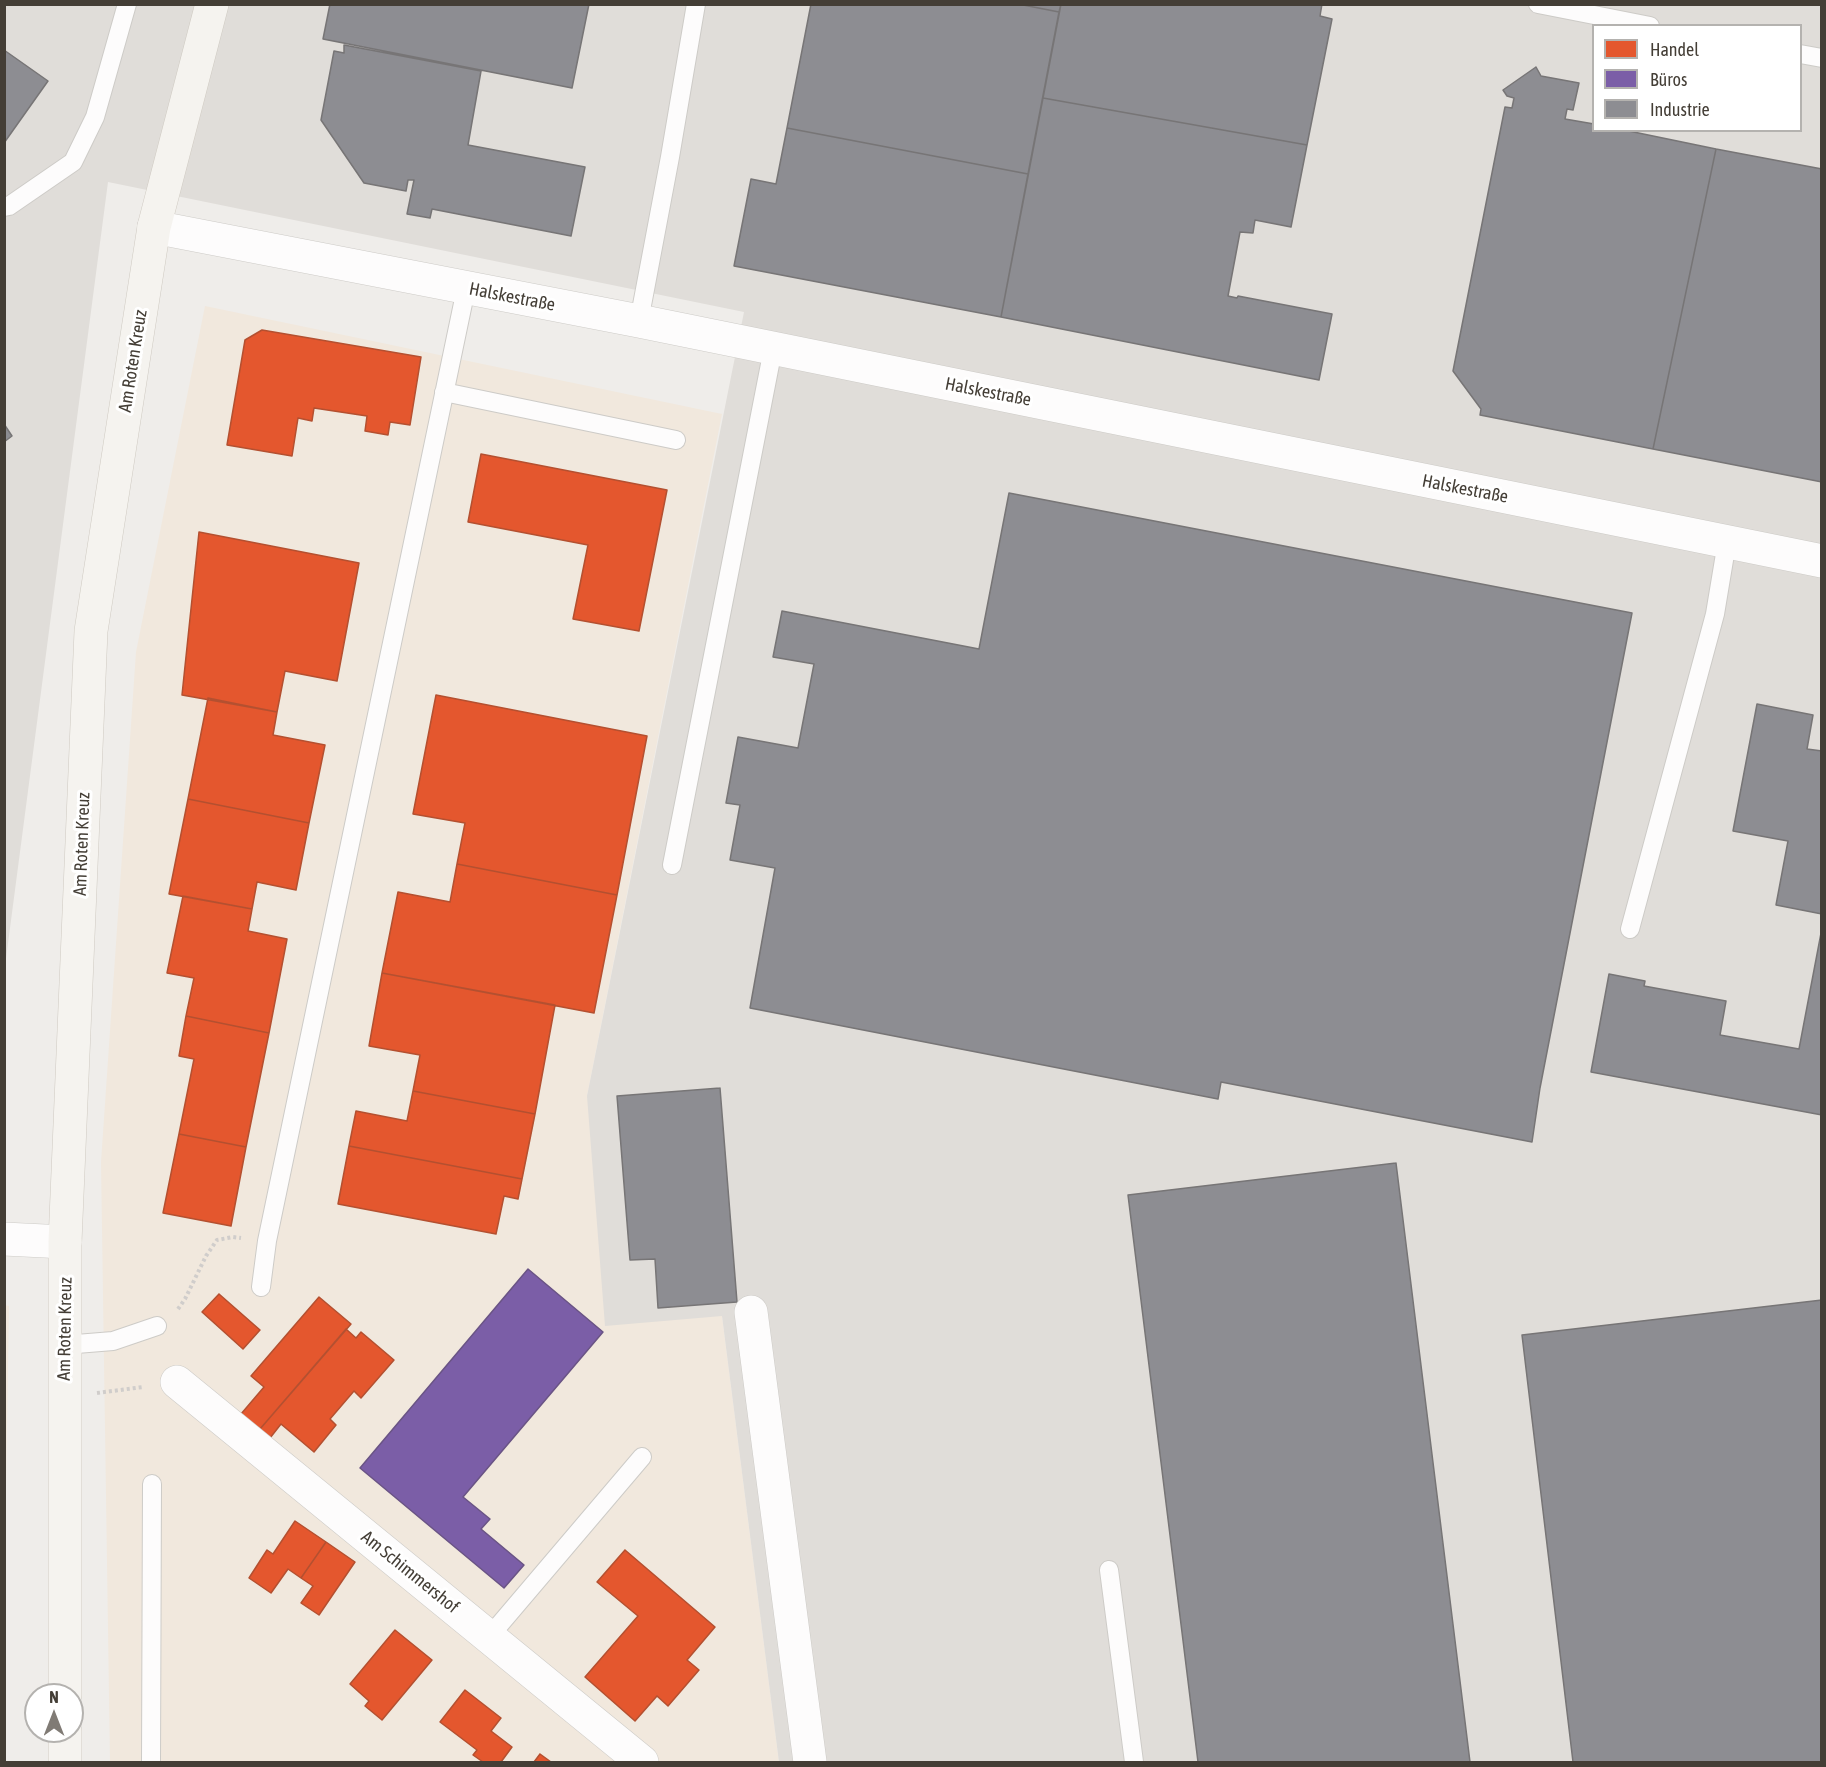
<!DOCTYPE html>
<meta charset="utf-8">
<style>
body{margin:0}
#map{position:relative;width:1826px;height:1767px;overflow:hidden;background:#efedea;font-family:"Asap Condensed",sans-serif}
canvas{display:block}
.frame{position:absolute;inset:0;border:6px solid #443e36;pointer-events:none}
.legend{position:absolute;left:1592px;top:24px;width:210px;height:108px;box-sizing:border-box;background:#fff;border:2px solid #b4b2af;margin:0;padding:8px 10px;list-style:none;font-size:18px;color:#443e36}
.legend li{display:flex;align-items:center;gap:12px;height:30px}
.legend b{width:30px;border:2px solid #b4b2af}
.north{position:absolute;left:24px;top:1683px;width:60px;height:60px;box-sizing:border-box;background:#fff;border:2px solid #b4b2af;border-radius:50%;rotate:0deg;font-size:16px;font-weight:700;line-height:24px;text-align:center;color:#443e36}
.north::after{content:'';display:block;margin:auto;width:21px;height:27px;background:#807b75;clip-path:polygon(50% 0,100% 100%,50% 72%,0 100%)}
</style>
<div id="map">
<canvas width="1826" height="1767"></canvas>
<div class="frame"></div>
<ul class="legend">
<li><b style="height:16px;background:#e4572e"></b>Handel</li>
<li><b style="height:16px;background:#7b5ea7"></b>Büros</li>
<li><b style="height:16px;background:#8d8d92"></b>Industrie</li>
</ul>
<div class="north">N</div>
</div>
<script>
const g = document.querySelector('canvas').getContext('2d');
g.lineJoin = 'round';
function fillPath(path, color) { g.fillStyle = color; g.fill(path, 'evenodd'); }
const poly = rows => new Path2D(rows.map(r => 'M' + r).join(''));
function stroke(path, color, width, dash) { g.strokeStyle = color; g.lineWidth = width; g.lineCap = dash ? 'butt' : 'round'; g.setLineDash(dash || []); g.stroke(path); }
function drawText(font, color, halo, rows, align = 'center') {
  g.font = font + ' "Asap Condensed",sans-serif'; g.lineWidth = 6; g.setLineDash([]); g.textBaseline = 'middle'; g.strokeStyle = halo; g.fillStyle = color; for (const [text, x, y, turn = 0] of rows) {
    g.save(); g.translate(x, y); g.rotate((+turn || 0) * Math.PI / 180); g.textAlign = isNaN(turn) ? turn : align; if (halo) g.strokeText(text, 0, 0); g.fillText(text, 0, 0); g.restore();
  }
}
fillPath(poly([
 [205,306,722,414,587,1096,722,1316,779,1762,110,1762,101,1162,136,652],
 [5,1305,9,1306,5,1549,4,1305]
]), '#f1e8dd');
fillPath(poly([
 [5,5,1821,5,1821,1762,779,1762,722,1316,605,1326,587,1096,744,312,108,182,5,966],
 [1594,26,1800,26,1800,130,1594,130]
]), '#e0ddd9');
const shops = poly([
 [262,330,421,357,410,425,390,422,388,435,365,431,367,416,314,408,312,421,298,418,292,456,227,445,245,340,262,330],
 [481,454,667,490,639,631,573,619,588,545,468,522,481,454],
 [199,532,359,563,337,681,285,671,277,712,182,695,199,532],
 [436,695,647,736,617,895,457,864,465,823,413,814,436,695],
 [208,698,277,712,273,735,325,745,309,823,188,799,208,698],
 [188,799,309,823,296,890,257,882,252,909,169,894,188,799],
 [457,864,617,895,594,1013,382,973,398,892,450,902,457,864],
 [183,896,252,909,248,931,287,939,269,1033,186,1016,194,978,167,973,183,896],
 [382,973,555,1005,535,1114,413,1091,420,1055,369,1046,382,973],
 [186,1016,269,1033,246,1147,179,1134,194,1059,179,1056,186,1016],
 [413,1091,535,1114,522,1179,349,1146,356,1111,407,1121,413,1091],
 [179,1134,246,1147,231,1226,163,1213,179,1134],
 [349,1146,522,1179,518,1199,504,1196,496,1234,338,1204,349,1146],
 [219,1294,260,1330,243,1349,202,1312,219,1294],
 [319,1297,351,1324,260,1429,241,1414,264,1387,251,1376,319,1297],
 [346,1329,356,1338,361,1332,394,1360,361,1398,354,1391,330,1419,336,1425,314,1452,281,1424,270,1438,260,1429,346,1329],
 [295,1521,326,1542,301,1578,288,1569,271,1593,249,1578,267,1550,273,1554,295,1521],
 [326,1542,355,1562,319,1615,301,1603,313,1586,301,1578,326,1542],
 [625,1550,715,1627,687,1660,699,1670,668,1706,657,1696,635,1721,585,1677,638,1616,597,1582,625,1550],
 [395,1630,432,1660,382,1720,365,1706,369,1701,350,1684,395,1630],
 [465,1690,501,1718,491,1731,512,1747,501,1762,483,1762,473,1755,477,1750,440,1722,465,1690],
 [540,1754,551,1762,534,1762,540,1754]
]);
fillPath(shops, '#e4572e');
stroke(shops, '#b45030', 1.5);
const offices = poly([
 [528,1269,603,1332,463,1497,490,1519,481,1529,524,1565,504,1588,360,1468,528,1269]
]);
fillPath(offices, '#7b5ea7');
stroke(offices, '#6a5485', 1.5);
const industry = poly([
 [330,4,589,4,572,88,323,39,330,4],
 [811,4,1018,4,1059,12,1028,174,787,128,811,4],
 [1018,4,1061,4,1059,12,1018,4],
 [1061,4,1322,4,1320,16,1332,19,1307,145,1043,98,1061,4],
 [344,45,481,71,468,145,585,167,571,236,432,209,430,218,407,214,414,180,408,180,406,191,364,183,321,120,334,51,344,53,344,45],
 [4,50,48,81,4,143,4,50],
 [1536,67,1541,76,1579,83,1573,110,1567,109,1565,119,1594,124,1594,130,1624,130,1716,149,1653,449,1480,415,1481,409,1453,371,1505,107,1512,108,1514,98,1507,96,1503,90,1536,67],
 [1043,98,1307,145,1291,227,1255,220,1253,233,1240,232,1228,296,1237,298,1238,296,1332,314,1319,380,1001,317,1043,98],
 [787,128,1028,174,1001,317,734,266,751,179,776,184,787,128],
 [1716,149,1822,169,1822,482,1653,449,1716,149],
 [4,424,12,436,4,442,4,424],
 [1009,493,1632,613,1540,1088,1532,1142,1221,1082,1218,1099,750,1008,775,868,730,860,740,805,726,803,738,737,798,748,814,664,773,657,782,611,979,649,1009,493],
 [1757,704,1813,715,1807,749,1822,751,1822,914,1776,905,1788,841,1733,831,1757,704],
 [1822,928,1822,1115,1591,1072,1609,974,1645,981,1644,986,1726,1001,1720,1035,1799,1049,1822,928],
 [720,1088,737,1302,658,1308,655,1259,630,1260,617,1096,720,1088],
 [1396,1163,1470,1762,1198,1762,1128,1195,1396,1163],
 [1822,1300,1822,1762,1573,1762,1522,1335,1822,1300]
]);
fillPath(industry, '#8d8d92');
stroke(industry, '#777576', 1.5);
const lane = poly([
 [1538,4,1650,26],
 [1800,54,1822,58],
 [4,207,9,206,73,162,95,117,127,4],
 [639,321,670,157,696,4],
 [444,392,676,440],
 [672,865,773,349],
 [1630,929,1715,614,1727,542],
 [261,1287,267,1241,466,289],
 [64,1345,113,1341,157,1326],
 [1109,1570,1134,1762],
 [489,1637,642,1457],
 [151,1762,152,1484]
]);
const street = poly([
 [154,227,639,321,1822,561],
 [4,1239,65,1242],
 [751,1312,810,1762],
 [177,1382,642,1762]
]);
const secondary = poly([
 [65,1695,65,1242,91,631,154,227,212,4],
 [65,1731,65,1762]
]);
stroke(lane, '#cdcbc7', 20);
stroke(street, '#cdcbc7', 34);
stroke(secondary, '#cec9c1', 34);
stroke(poly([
 [178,1309,185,1299,206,1256,217,1240,233,1237,241,1238],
 [97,1393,143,1387]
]), '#d0cdcb', 4, [3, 3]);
stroke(lane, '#fdfcfc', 18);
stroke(street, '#fdfcfc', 33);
stroke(secondary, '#f5f3ef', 33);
drawText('18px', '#443e36', '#fff', [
 ["Halskestraße",512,297,11],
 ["Am Roten Kreuz",133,361,-81],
 ["Halskestraße",988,392,11],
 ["Halskestraße",1465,489,11],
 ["Am Roten Kreuz",82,844,-88],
 ["Am Roten Kreuz",65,1329,-89],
 ["Am Schimmershof",410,1572,39]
]);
</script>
